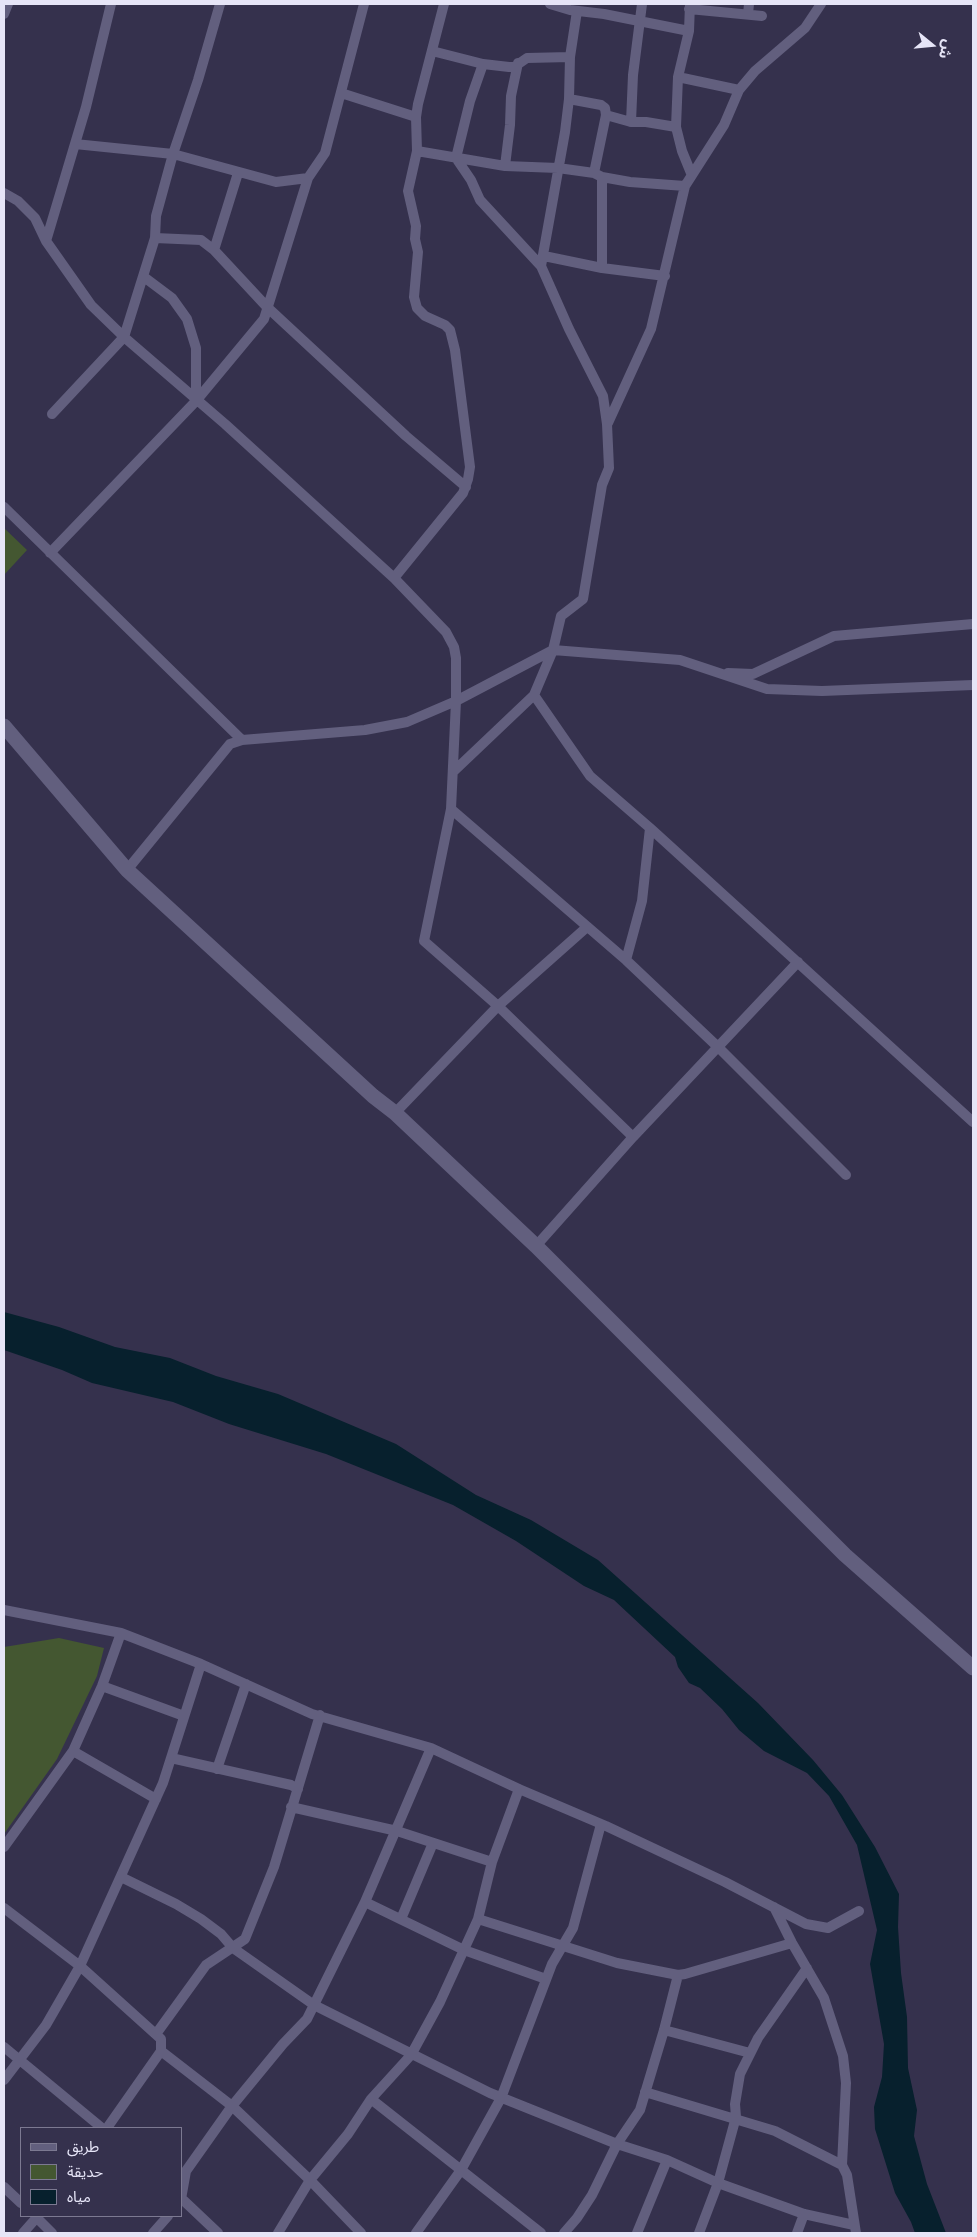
<!DOCTYPE html>
<meta charset="utf-8">
<style>
body{margin:0}
#map{position:relative;width:977px;height:2237px;overflow:hidden;background:#35314d;font-family:"Source Serif 4","Noto Sans Arabic",serif}
canvas{display:block}
.frame{position:absolute;inset:0;border:5px solid #e6e5f7;pointer-events:none}
.legend{position:absolute;left:20px;top:2127px;width:162px;height:90px;box-sizing:border-box;background:#35314d;border:1px solid #7c7991;margin:0;padding:6px 9px;list-style:none;font-size:15px;color:#e6e5f7}
.legend li{display:flex;align-items:center;gap:10px;height:25px}
.legend b{width:25px;border:1px solid #7c7991}
.north{position:absolute;left:907px;top:20px;width:50px;height:50px;-webkit-text-stroke:4px #35314d;paint-order:stroke;rotate:107deg;font-size:14px;font-weight:700;line-height:20px;text-align:center;color:#e6e5f7}
.north::after{content:'';display:block;margin:auto;width:18px;height:22px;background:#e6e5f7;clip-path:polygon(50% 0,100% 100%,50% 72%,0 100%)}
</style>
<div id="map">
<canvas width="977" height="2237"></canvas>
<div class="frame"></div>
<ul class="legend">
<li><b style="height:6px;background:#625f7e"></b>طريق</li>
<li><b style="height:14px;background:#445731"></b>حديقة</li>
<li><b style="height:14px;background:#07202d"></b>مياه</li>
</ul>
<div class="north">ش</div>
</div>
<script>
const g = document.querySelector('canvas').getContext('2d');
g.lineJoin = 'round';
function fillPath(path, color) { g.fillStyle = color; g.fill(path, 'evenodd'); }
const poly = rows => new Path2D(rows.map(r => 'M' + r).join(''));
function stroke(path, color, width, dash) { g.strokeStyle = color; g.lineWidth = width; g.lineCap = dash ? 'butt' : 'round'; g.setLineDash(dash || []); g.stroke(path); }
fillPath(poly([
 [4,528,27,550,4,575],
 [59,1638,104,1648,97,1676,57,1759,4,1834,4,1647]
]), '#445731');
fillPath(poly([
 [4,1312,59,1327,115,1347,170,1358,216,1376,278,1394,396,1444,476,1495,531,1520,598,1560,758,1703,813,1760,842,1795,875,1847,899,1894,898,1927,901,1973,907,2017,908,2068,917,2110,914,2136,927,2184,946,2233,915,2233,911,2222,895,2193,875,2129,874,2107,882,2077,884,2044,870,1964,877,1930,857,1845,829,1796,807,1773,764,1751,739,1730,722,1709,700,1688,689,1683,678,1667,675,1657,614,1600,584,1586,516,1541,453,1505,326,1454,229,1424,173,1402,92,1383,62,1370,4,1350]
]), '#07202d');
stroke(poly([
 [550,4,570,10,604,14,689,31],
 [690,4,689,31,678,77,676,127,682,151,691,173],
 [689,9,762,16],
 [4,14,8,4],
 [748,14,749,4],
 [432,51,483,64,509,67,514,67,527,58,570,57],
 [483,64,470,101,456,158,471,180,480,200,541,266],
 [678,77,739,90],
 [341,93,416,117],
 [569,99,601,105,605,108,606,115,594,173],
 [606,115,631,122,646,122,676,127],
 [631,122,633,75,642,4],
 [75,144,173,154,276,182,308,178],
 [417,151,505,166,558,168,594,173,602,177,630,182,685,186],
 [505,166,510,125,511,96,518,63],
 [4,193,18,201,35,218,46,241,91,305,124,337,225,424,394,578,446,632,454,647,456,658,456,701,451,809,424,941,498,1006,633,1137],
 [155,238,201,240,214,250,267,307,406,436,466,487],
 [46,241,86,107,111,4],
 [214,250,238,173],
 [544,256,602,268,665,276],
 [602,268,602,177],
 [144,277,172,298,187,319,196,348,196,401],
 [52,414,124,337,155,238,156,216,173,154,198,80,220,4],
 [608,423,651,329,685,186,724,125,739,90,755,71,805,28,821,4],
 [4,507,242,740],
 [50,553,196,401,264,319,308,178,325,153,364,4],
 [394,578,463,493,468,479,470,467,455,350,450,330,445,325,425,316,417,308,414,297,418,252,415,239,416,226,408,191,417,151,416,117,418,104,444,4],
 [728,673,753,674,834,636,973,624],
 [534,695,590,776,650,828,642,901,626,960],
 [453,772,534,695,553,650,561,616,583,599,602,485,609,468,607,424,603,396,569,329,541,266,565,132,569,99,570,57,577,11],
 [451,809,626,960,719,1048,846,1175],
 [650,828,973,1122],
 [127,870,230,744,242,740,365,730,407,722,456,701,553,650,680,660,767,689,822,691,973,685],
 [395,1113,498,1006,587,927],
 [536,1246,633,1137,798,962],
 [4,1610,121,1633,201,1664,312,1714,431,1748,519,1789,606,1826,725,1882,806,1924,828,1928,859,1911],
 [102,1686,184,1716],
 [73,1751,156,1799],
 [171,1758,291,1785,298,1789],
 [217,1769,246,1684],
 [291,1807,397,1831,492,1862],
 [4,1847,73,1751,102,1686,121,1633],
 [121,1877,176,1904,201,1919,221,1934,233,1948,314,2005,490,2093,617,2144,667,2160,718,2183,804,2214,854,2225],
 [365,1902,464,1950,546,1979],
 [774,1907,792,1943,824,1998,843,2056,846,2083,842,2165,847,2175,856,2233],
 [4,1908,80,1966,161,2039,161,2051,107,2128],
 [401,1919,433,1843],
 [478,1919,617,1963,678,1975,685,1974,792,1943],
 [664,2030,750,2053],
 [156,2034,206,1965,245,1939,274,1867,320,1715],
 [4,2047,102,2128],
 [161,2051,232,2106,310,2180,361,2233],
 [4,2080,46,2025,80,1966,163,1783,201,1664],
 [645,2092,775,2131,842,2165],
 [371,2099,541,2233],
 [4,2187,21,2203],
 [181,2198,218,2233],
 [181,2199,186,2171,232,2106,283,2044,307,2019,365,1902,431,1748],
 [35,2216,52,2233],
 [23,2233,38,2216],
 [153,2233,168,2216],
 [278,2233,310,2180,348,2134,371,2099,411,2055,440,2002,478,1919,492,1862,519,1789],
 [416,2233,461,2170,501,2098,552,1964,573,1928,601,1824],
 [564,2233,577,2218,592,2195,617,2144,640,2110,664,2030,678,1975],
 [637,2233,667,2160],
 [699,2233,718,2183,736,2117,735,2104,740,2074,758,2038,807,1968],
 [797,2233,804,2214]
]), '#625f7e', 10);
stroke(poly([
 [4,726,127,870,373,1096,395,1113,536,1246,845,1555,973,1668]
]), '#625f7e', 15);
</script>
